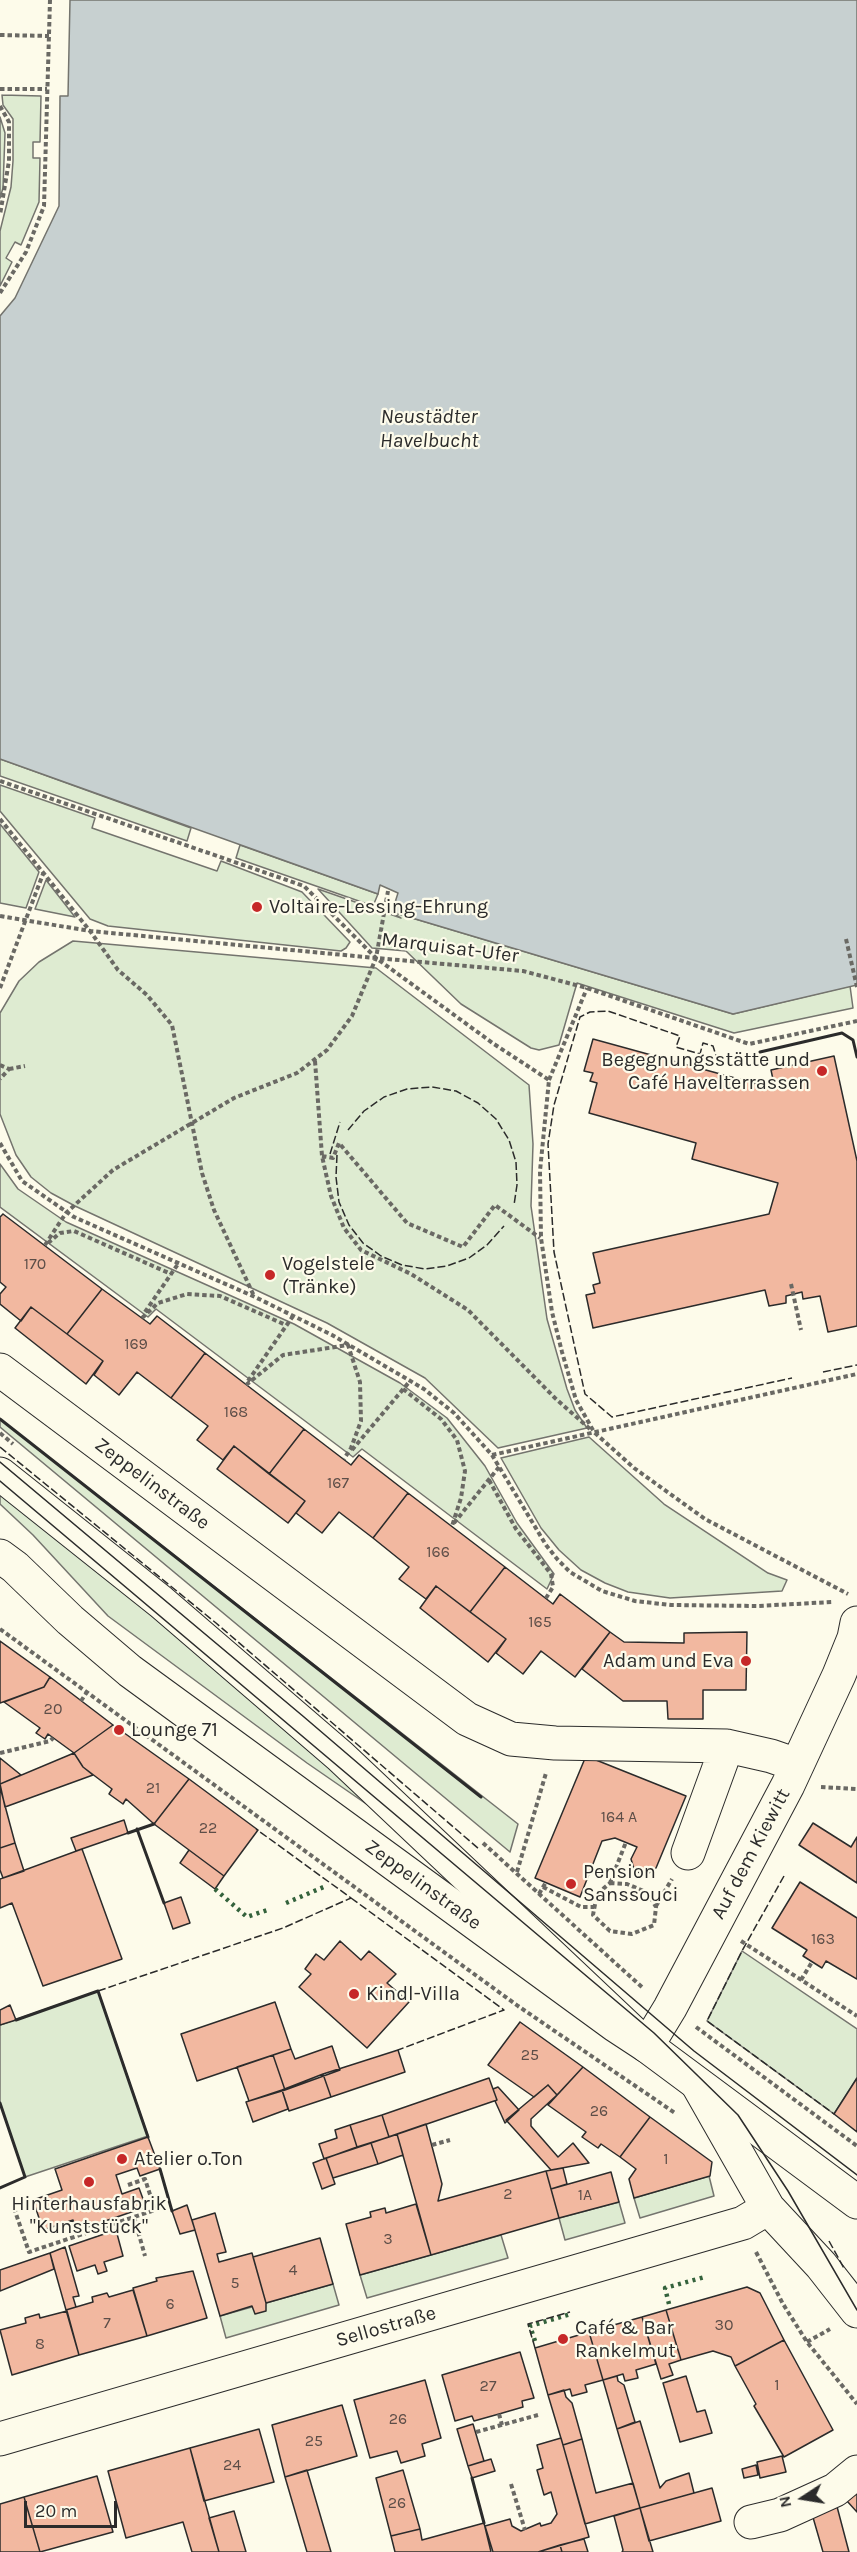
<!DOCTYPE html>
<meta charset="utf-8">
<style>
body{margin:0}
#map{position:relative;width:857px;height:2552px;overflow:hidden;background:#fdfbea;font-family:Karla,sans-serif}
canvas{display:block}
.north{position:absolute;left:773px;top:2468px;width:60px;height:60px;-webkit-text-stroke:4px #fdfbea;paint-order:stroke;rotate:258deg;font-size:16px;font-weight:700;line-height:24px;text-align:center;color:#2b2b2b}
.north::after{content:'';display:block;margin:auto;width:21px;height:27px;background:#2b2b2b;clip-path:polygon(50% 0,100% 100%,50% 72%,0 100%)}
.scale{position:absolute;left:24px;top:2501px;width:93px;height:27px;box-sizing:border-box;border:3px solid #2b2b2b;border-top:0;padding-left:8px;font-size:18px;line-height:21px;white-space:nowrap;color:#2b2b2b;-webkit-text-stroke:4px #fdfbea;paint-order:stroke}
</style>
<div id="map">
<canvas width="857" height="2552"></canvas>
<div class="north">N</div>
<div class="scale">20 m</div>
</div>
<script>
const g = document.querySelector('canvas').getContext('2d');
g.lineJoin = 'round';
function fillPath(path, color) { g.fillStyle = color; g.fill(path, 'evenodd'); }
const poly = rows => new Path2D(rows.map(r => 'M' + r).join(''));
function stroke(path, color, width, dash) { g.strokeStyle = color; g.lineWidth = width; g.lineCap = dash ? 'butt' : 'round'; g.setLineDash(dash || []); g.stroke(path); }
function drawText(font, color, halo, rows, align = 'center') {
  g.font = font + ' Karla,sans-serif'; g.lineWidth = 4.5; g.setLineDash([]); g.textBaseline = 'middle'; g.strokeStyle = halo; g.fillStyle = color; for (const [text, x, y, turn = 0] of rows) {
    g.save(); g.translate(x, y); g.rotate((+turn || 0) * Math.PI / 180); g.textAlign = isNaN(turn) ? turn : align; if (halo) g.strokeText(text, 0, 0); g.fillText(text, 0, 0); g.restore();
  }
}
const green = poly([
 [2,95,41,96,40,142,33,142,33,158,40,158,39,202,21,245,15,242,6,258,12,262,0,286,0,231,11,187,13,161,13,119,3,105,2,95],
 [0,117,5,133,3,188,0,198,0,117],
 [0,759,191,828,187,841,0,776,0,759],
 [0,785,95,818,92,828,217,871,221,861,302,892,350,942,346,948,341,951,108,926,90,919,0,811,0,785],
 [0,824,39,872,26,908,0,903,0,824],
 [240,845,378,894,373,906,236,858,240,845],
 [46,880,75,917,35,909,46,880],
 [318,889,401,918,392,912,733,1014,850,986,853,1008,734,1033,577,983,559,1045,539,1050,531,1048,461,1004,406,951,372,948,318,889],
 [73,941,376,968,529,1085,533,1144,531,1206,547,1319,567,1389,575,1410,587,1428,498,1448,425,1378,327,1323,75,1206,51,1193,31,1177,16,1155,0,1114,0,1013,19,981,39,962,73,941],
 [0,1164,18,1189,66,1222,294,1324,400,1383,447,1418,485,1466,517,1523,554,1574,547,1589,362,1449,353,1457,156,1309,148,1317,0,1207,0,1164],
 [0,1419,518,1824,510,1852,0,1427,0,1419],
 [589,1437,664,1504,768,1573,787,1580,782,1591,670,1598,628,1592,605,1583,581,1570,559,1550,541,1528,501,1458,589,1437],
 [0,1490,64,1540,391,1821,307,1763,108,1616,33,1535,0,1504,0,1490],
 [742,1951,857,2029,857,2078,834,2114,707,2021,742,1951],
 [98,1991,148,2136,25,2177,0,2103,0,2025,98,1991],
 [709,2176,714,2196,640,2218,634,2198,709,2176],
 [619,2202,625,2223,565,2240,559,2218,619,2202],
 [501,2235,508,2258,367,2298,360,2275,501,2235],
 [333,2284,339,2305,226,2338,220,2316,333,2284]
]);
fillPath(green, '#deebd1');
stroke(green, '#74746e', 1.5);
const water = poly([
 [70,0,857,0,857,985,733,1014,392,912,398,893,380,885,378,894,0,759,0,316,15,298,59,206,60,96,68,96,70,0]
]);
fillPath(water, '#c7d0d0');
stroke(water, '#74746e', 1.5);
const building = poly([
 [593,1039,775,1089,771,1070,834,1056,857,1161,857,1326,828,1332,820,1296,803,1299,802,1292,786,1296,786,1303,769,1306,765,1290,593,1328,586,1295,595,1293,593,1285,600,1283,593,1253,769,1214,778,1183,692,1159,696,1143,589,1113,597,1083,590,1081,593,1073,584,1071,593,1039],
 [3,1214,102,1289,67,1334,31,1307,21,1321,0,1304,0,1294,6,1287,0,1282,0,1217,3,1214],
 [102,1289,150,1324,157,1316,205,1353,171,1398,137,1372,119,1395,94,1375,103,1361,67,1334,102,1289],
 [31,1307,103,1361,86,1384,15,1328,31,1307],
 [205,1353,304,1429,269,1474,234,1446,223,1460,197,1440,208,1426,171,1398,205,1353],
 [304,1429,351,1465,359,1455,408,1493,373,1538,339,1512,322,1533,296,1513,305,1501,269,1474,304,1429],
 [234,1446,305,1501,288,1523,217,1469,234,1446],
 [408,1493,505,1567,470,1612,436,1586,426,1599,399,1579,409,1567,373,1538,408,1493],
 [505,1567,553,1604,560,1594,610,1632,575,1677,541,1651,523,1674,496,1653,506,1639,470,1612,505,1567],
 [436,1586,506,1639,488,1662,420,1608,436,1586],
 [610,1632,624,1642,684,1643,684,1633,747,1632,746,1690,703,1690,703,1719,668,1719,667,1701,623,1701,582,1669,610,1632],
 [0,1641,50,1677,44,1687,0,1703,0,1641],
 [50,1677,113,1725,74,1753,48,1734,45,1739,36,1733,40,1728,4,1702,44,1687,50,1677],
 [113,1725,189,1779,154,1824,126,1799,123,1804,109,1794,112,1789,83,1767,74,1753,113,1725],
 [74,1753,83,1767,93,1775,5,1807,0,1784,74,1753],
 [586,1756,686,1796,656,1868,649,1873,641,1874,634,1869,631,1859,637,1847,615,1838,602,1841,580,1897,535,1878,586,1756],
 [0,1758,21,1775,0,1784,0,1758],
 [189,1779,258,1830,224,1876,154,1824,189,1779],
 [0,1787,15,1843,0,1848,0,1787],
 [124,1820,128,1833,76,1851,71,1838,124,1820],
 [813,1823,851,1847,857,1837,857,1883,799,1845,813,1823],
 [15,1843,24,1871,3,1878,0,1870,0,1848,15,1843],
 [82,1849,122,1959,43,1986,12,1903,0,1908,0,1879,82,1849],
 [189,1850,224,1876,215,1889,180,1863,189,1850],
 [800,1882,857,1918,857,1979,826,1961,822,1968,803,1956,807,1950,772,1928,800,1882],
 [181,1897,190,1923,173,1929,164,1903,181,1897],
 [340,1941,361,1960,369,1951,396,1974,387,1983,409,2002,367,2048,299,1987,311,1974,305,1969,316,1954,324,1960,340,1941],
 [275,2002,291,2049,197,2081,181,2034,275,2002],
 [10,2005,16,2020,0,2025,0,2010,10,2005],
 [520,2022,583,2067,557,2095,548,2085,534,2097,488,2065,520,2022],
 [332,2046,340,2070,285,2090,273,2055,291,2049,295,2059,332,2046],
 [398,2050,405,2072,331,2097,323,2074,398,2050],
 [273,2055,285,2090,249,2101,237,2067,273,2055],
 [583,2067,650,2117,620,2157,601,2144,598,2148,582,2137,586,2132,548,2105,583,2067],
 [323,2074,331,2097,289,2111,282,2090,323,2074],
 [489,2078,497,2100,389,2137,382,2115,489,2078],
 [857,2078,857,2132,834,2114,857,2078],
 [548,2085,557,2095,531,2119,531,2126,558,2157,573,2143,589,2163,551,2170,506,2120,548,2085],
 [498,2087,519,2110,505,2123,495,2101,497,2100,493,2089,498,2087],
 [282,2090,288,2109,253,2122,246,2102,282,2090],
 [382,2115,389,2137,357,2147,350,2125,382,2115],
 [650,2117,712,2162,710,2176,634,2198,629,2179,636,2169,620,2157,650,2117],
 [426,2124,442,2184,438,2201,546,2171,559,2218,431,2255,397,2134,426,2124],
 [350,2125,357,2147,324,2159,319,2144,337,2138,335,2130,350,2125],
 [397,2134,403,2155,378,2164,371,2143,397,2134],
 [148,2137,160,2169,140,2176,137,2168,116,2175,122,2194,139,2188,146,2207,76,2231,73,2220,43,2230,33,2200,62,2190,55,2169,148,2137],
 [371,2143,378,2164,333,2178,326,2158,371,2143],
 [326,2158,335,2184,322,2189,313,2163,326,2158],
 [563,2168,567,2184,551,2189,546,2171,563,2168],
 [611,2172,619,2202,559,2218,551,2189,611,2172],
 [416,2204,431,2255,360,2275,346,2224,371,2217,370,2212,385,2208,386,2213,416,2204],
 [187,2205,195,2230,180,2234,172,2211,187,2205],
 [215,2213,226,2252,217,2254,219,2262,252,2253,266,2303,266,2311,255,2314,252,2306,220,2316,192,2220,215,2213],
 [116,2230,123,2256,104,2262,107,2271,98,2274,95,2265,77,2271,69,2246,116,2230],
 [320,2238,333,2284,266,2303,253,2257,320,2238],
 [65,2247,79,2296,73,2297,76,2307,66,2310,50,2253,65,2247],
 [50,2253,54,2269,0,2291,0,2270,50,2253],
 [193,2271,207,2318,147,2336,133,2288,157,2281,156,2278,193,2271],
 [747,2287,760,2293,784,2340,735,2366,731,2357,713,2351,681,2360,666,2310,747,2287],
 [133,2290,147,2336,79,2355,66,2310,93,2302,92,2297,107,2293,109,2297,133,2290],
 [666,2310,681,2360,669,2364,673,2375,661,2379,642,2317,666,2310],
 [67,2311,79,2355,12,2375,0,2330,26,2323,25,2318,39,2314,40,2318,67,2311],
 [642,2317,656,2364,636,2370,638,2378,625,2381,623,2374,603,2380,589,2332,642,2317],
 [589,2332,603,2380,585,2385,587,2392,572,2396,570,2389,548,2395,535,2348,589,2332],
 [784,2340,833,2430,784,2457,754,2406,756,2404,735,2366,784,2340],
 [520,2352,534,2398,522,2401,523,2407,499,2414,474,2421,472,2416,455,2421,442,2375,520,2352],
 [617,2376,618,2381,624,2385,635,2422,617,2429,603,2380,617,2376],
 [686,2376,697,2412,705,2410,712,2433,680,2442,663,2383,686,2376],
 [425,2380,441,2438,422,2444,425,2456,401,2463,397,2451,370,2458,354,2400,425,2380],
 [564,2390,566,2397,572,2403,582,2439,563,2445,548,2395,564,2390],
 [342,2405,357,2456,285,2477,272,2425,342,2405],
 [640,2421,660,2488,666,2481,689,2473,694,2493,640,2508,617,2429,640,2421],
 [473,2424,484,2461,468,2466,457,2429,473,2424],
 [259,2429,274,2482,204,2501,190,2448,259,2429],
 [561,2438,589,2537,538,2552,493,2552,485,2526,510,2519,512,2526,521,2531,540,2523,541,2526,551,2523,557,2514,551,2492,544,2495,537,2470,543,2468,537,2445,561,2438],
 [582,2439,596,2493,633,2483,640,2508,585,2524,563,2445,582,2439],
 [190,2448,219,2552,192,2552,183,2522,126,2538,108,2471,190,2448],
 [782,2456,786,2472,760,2478,757,2462,782,2456],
 [491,2459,495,2471,472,2478,468,2466,491,2459],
 [756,2465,758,2475,744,2478,742,2469,756,2465],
 [307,2470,331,2552,307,2552,285,2477,307,2470],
 [403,2470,420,2529,391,2536,376,2478,403,2470],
 [97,2476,113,2532,40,2552,24,2497,97,2476],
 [712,2488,721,2521,649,2541,640,2508,712,2488],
 [857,2493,857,2512,847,2501,857,2493],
 [24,2497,40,2552,0,2552,0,2504,24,2497],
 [835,2499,849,2552,823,2552,810,2507,835,2499],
 [640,2508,653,2552,622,2552,623,2550,614,2516,640,2508],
 [234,2511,246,2552,219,2552,209,2518,234,2511],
 [484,2523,491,2552,395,2552,391,2536,420,2529,422,2540,484,2523],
 [584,2539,588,2552,562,2552,560,2545,584,2539],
 [560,2545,562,2552,538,2552,560,2545]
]);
fillPath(building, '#f2b8a0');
stroke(building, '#2b2b2b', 1.5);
const minor = poly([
 [0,1370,467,1719,511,1739,555,1743,727,1746,771,1756,797,1765],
 [0,1474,161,1602,340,1756,647,2046,670,2008,788,1785,839,1675,854,1638,857,1623],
 [688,1853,727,1746],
 [698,2085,768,2208,821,2265,857,2311],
 [0,2439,743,2223,768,2208],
 [751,2522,780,2515,835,2490,857,2472]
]);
const major = poly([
 [0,1556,15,1567,70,1620,130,1671,615,2025,647,2046,857,2202]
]);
stroke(minor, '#2b2b2b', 35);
stroke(major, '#2b2b2b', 35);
stroke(poly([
 [0,35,49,36],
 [0,89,47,89],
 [0,106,9,122,9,161,0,215],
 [0,293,26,252,44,206,50,0],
 [0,781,304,886,376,958,523,971,587,988,749,1044,857,1021],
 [0,819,90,931,118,970,147,995,172,1025,202,1173,214,1210,254,1296],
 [0,916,90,931,376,958,494,1044,549,1080,540,1171,541,1238,552,1312,562,1352,576,1400,594,1432,634,1468,705,1519,848,1594],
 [846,939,857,987],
 [0,988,43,874],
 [315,1061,322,1156,331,1196,344,1228,361,1250,411,1274,468,1310,555,1398,591,1430],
 [0,1065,9,1069,0,1079],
 [9,1069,25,1066],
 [549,1080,587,988],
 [0,1143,22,1181,74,1217,255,1297,332,1335,424,1389,454,1413,492,1455,546,1545,558,1560,570,1572,602,1591,635,1601,671,1605,757,1606,832,1602],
 [322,1156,333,1158,339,1143,407,1223,463,1247,495,1205,540,1238],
 [48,1243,60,1233,74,1231,171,1274],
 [45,1245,66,1213,113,1170,234,1098,297,1073,327,1050,352,1016,376,958,388,891],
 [791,1284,801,1330],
 [145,1312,178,1264],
 [142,1318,158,1303,187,1294,220,1296,286,1325],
 [248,1381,293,1316],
 [246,1385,283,1355,348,1345,360,1382,361,1421,351,1448,344,1459],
 [403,1389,441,1419,457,1440,465,1471,461,1498,452,1526],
 [0,1433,13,1444],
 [352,1450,410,1381],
 [492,1455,857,1374],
 [489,1480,516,1529,551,1574,553,1587,546,1598],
 [454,1523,499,1467],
 [0,1629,518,2006,675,2113],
 [81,1701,87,1692],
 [0,1753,50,1741,53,1738],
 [821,1787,857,1789],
 [483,1843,644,1989],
 [517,1872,546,1773],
 [610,1883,627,1884,648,1893,656,1907,654,1925,632,1934,610,1931,593,1915,597,1894,610,1883],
 [610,1883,626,1842],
 [543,1887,581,1907,594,1907],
 [539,1894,546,1882],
 [656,1906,672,1879],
 [741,1941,857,2016],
 [801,1980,812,1962],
 [696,2027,857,2146],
 [432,2145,450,2140],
 [128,2185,145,2179,155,2210,134,2217],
 [14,2208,29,2252,134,2217,145,2256],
 [756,2252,783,2304,807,2342,857,2404],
 [807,2342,830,2329],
 [499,2414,502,2425],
 [476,2432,538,2415],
 [511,2484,525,2530]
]), '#6a6964', 4, [4.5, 3]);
stroke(minor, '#fdfbea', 33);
stroke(major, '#fdfbea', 33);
stroke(poly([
 [0,1462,304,1717,694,2051,857,2175],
 [0,1481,654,2033,738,2115,788,2191,857,2310]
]), '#2b2b2b', 1.5);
stroke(poly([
 [215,1889,247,1917,270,1909],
 [286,1903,326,1886],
 [669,2304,665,2288,705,2277],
 [535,2341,530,2326,571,2314]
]), '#34623c', 4.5, [3, 4.5]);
stroke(poly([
 [718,1062,713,1046,703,1043,700,1054,676,1047,680,1036,608,1011,590,1012,580,1017,554,1105,548,1144,554,1252,585,1394,612,1417,792,1378],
 [348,1130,364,1111,384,1097,407,1089,432,1087,456,1091,478,1103,496,1119,509,1140,516,1162,517,1185,514,1205],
 [330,1154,340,1122],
 [337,1155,336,1177,339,1202,349,1225,363,1243,381,1256,402,1265,425,1269,447,1266,469,1258,487,1245,504,1226],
 [823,1372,857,1365],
 [0,1447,216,1623,479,1849],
 [784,1876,742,1951,707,2021,834,2114],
 [351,1898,504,2010,398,2050],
 [98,1991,283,1928,351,1898,256,1829],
 [829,2241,845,2270],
 [535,2348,528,2324,570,2312]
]), '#2b2b2b', 1.5, [8, 3]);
stroke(poly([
 [760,1052,842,1033,853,1040,857,1057],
 [0,1419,481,1797],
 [137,1829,164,1903],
 [128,1833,154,1824],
 [16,2020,98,1991,148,2137],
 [0,2103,25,2177,0,2188],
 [160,2169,172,2211],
 [472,2478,484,2523]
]), '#2b2b2b', 3);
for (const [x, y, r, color] of [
 [257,907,6,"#c62828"],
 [822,1071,6,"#c62828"],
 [270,1275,6,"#c62828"],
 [746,1661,6,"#c62828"],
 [119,1730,6,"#c62828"],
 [571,1884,6,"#c62828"],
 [354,1994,6,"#c62828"],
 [122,2159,6,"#c62828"],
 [89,2182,6,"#c62828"],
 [563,2339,6,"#c62828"]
]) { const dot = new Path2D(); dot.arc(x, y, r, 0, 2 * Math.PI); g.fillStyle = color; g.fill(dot); stroke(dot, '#fdfbea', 2); }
drawText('16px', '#5d4e48', null, [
 ["170",35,1264],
 ["169",136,1344],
 ["168",236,1412],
 ["167",338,1483],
 ["166",438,1552],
 ["165",540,1622],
 ["20",53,1709],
 ["21",153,1788],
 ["164 A",619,1817],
 ["22",208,1828],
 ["163",823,1939],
 ["25",530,2055],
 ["26",599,2111],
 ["1",666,2159],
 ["2",508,2194],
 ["1A",585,2195],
 ["3",388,2239],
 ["4",293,2270],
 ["5",235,2283],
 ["6",170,2304],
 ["7",107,2323],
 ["30",724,2325],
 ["8",40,2344],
 ["1",777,2385],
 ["27",488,2386],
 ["26",398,2419],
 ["25",314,2441],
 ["24",232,2465],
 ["26",397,2503]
]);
drawText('20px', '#2b2b2b', '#fdfbea', [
 ["Voltaire-Lessing-Ehrung",269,907],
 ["Begegnungsstätte und",810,1060,"right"],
 ["Café Havelterrassen",810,1083,"right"],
 ["Vogelstele",282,1264],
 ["(Tränke)",282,1287],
 ["Adam und Eva",734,1661,"right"],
 ["Lounge 71",131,1730],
 ["Pension",583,1872],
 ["Sanssouci",583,1895],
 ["Kindl-Villa",366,1994],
 ["Atelier o.Ton",134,2159],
 ["Hinterhausfabrik",89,2204,"center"],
 ["\"Kunststück\"",89,2227,"center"],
 ["Café & Bar",575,2328],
 ["Rankelmut",575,2351]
], 'left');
drawText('20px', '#2b2b2b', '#fdfbea', [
 ["Marquisat-Ufer",450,948,7],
 ["Zeppelinstraße",152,1484,37],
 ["Auf dem Kiewitt",751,1854,-62],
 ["Zeppelinstraße",423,1885,36],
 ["Sellostraße",386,2327,-16]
]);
drawText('italic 21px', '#2b2b2b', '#fdfbea', [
 ["Neustädter",429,417],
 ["Havelbucht",429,441]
]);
</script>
